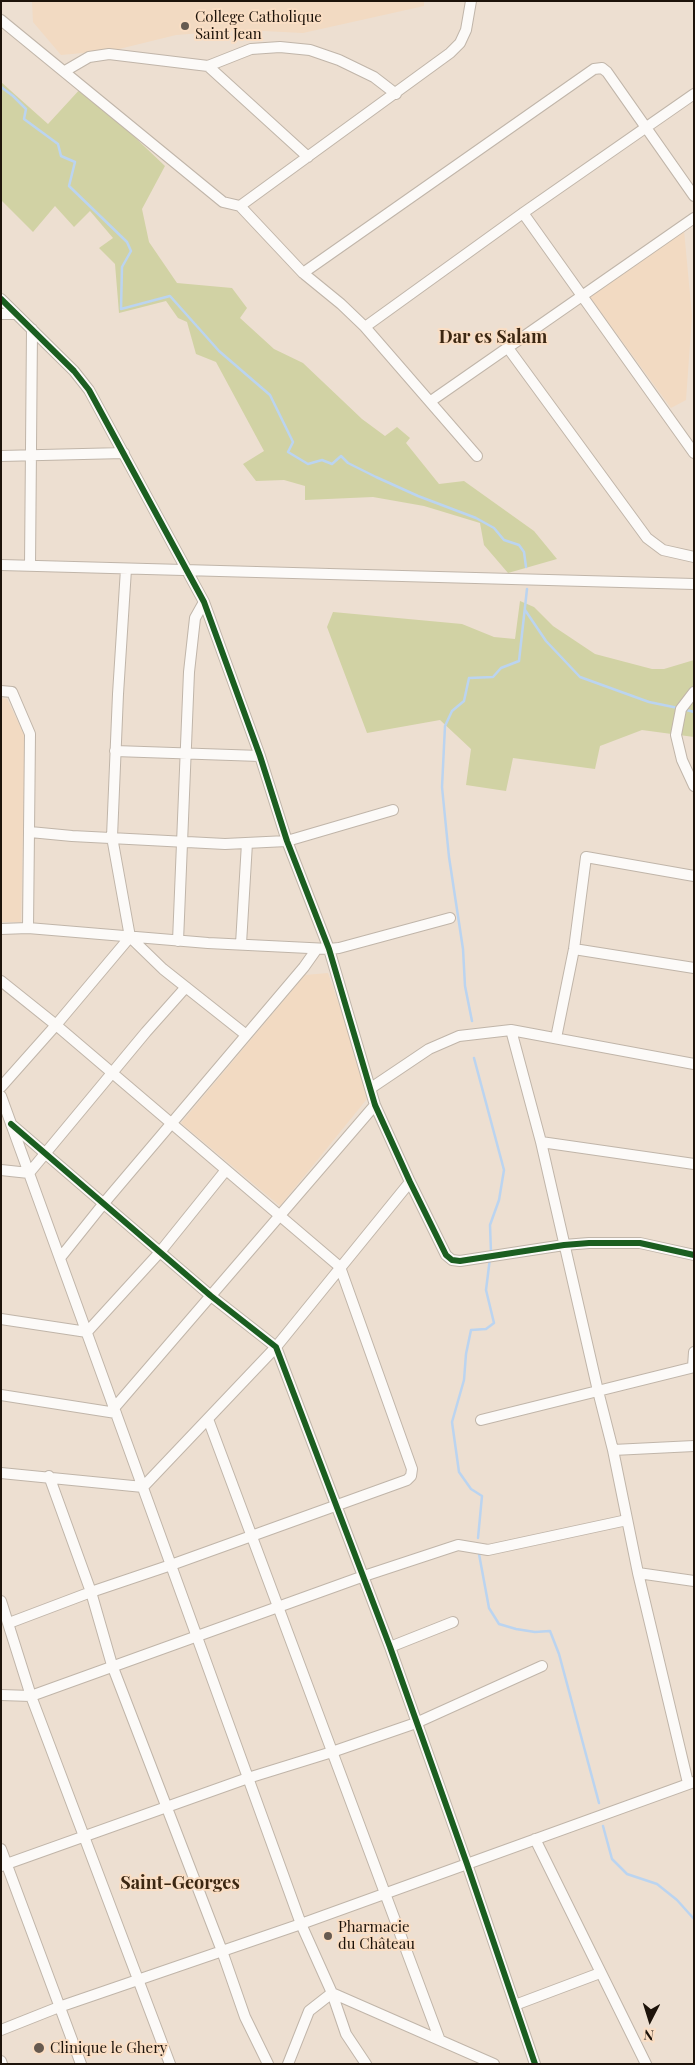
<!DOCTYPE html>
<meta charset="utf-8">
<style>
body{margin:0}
#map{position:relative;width:695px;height:2065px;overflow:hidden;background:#eddfd1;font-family:"Playfair Display",serif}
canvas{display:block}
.frame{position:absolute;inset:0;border:2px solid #1d130a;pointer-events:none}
.north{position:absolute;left:625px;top:1995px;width:50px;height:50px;-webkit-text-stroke:4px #fadec4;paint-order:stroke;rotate:185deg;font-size:14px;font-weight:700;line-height:20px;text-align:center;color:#1d130a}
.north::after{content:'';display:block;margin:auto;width:18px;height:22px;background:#1d130a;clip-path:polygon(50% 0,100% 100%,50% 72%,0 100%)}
</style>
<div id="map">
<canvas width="695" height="2065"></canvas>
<div class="frame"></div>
<div class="north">N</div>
</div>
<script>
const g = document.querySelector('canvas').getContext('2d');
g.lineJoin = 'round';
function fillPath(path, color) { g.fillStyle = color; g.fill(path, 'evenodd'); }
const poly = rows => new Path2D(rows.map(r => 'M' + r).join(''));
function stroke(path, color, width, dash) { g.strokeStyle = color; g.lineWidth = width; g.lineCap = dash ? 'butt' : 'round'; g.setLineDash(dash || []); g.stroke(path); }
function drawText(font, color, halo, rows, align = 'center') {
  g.font = font + ' "Playfair Display",serif'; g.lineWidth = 4; g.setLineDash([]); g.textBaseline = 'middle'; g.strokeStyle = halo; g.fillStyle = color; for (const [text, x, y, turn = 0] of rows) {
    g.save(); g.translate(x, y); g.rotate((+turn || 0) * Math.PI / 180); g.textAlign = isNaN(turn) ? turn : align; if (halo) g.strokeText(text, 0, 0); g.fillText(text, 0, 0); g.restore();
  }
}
fillPath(poly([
 [32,1,424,1,424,6,303,33,243,30,176,35,115,50,61,55,33,22],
 [684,230,692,316,686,400,671,408,589,296],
 [1,698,7,699,25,736,21,922,1,922],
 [328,973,371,1094,280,1206,181,1123,305,975]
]), '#f2dac2');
fillPath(poly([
 [1,82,48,124,82,87,165,166,142,209,149,242,177,283,232,288,247,308,240,318,274,349,303,363,362,419,385,436,397,427,410,438,406,443,439,484,464,481,534,531,557,559,508,573,484,545,480,523,424,506,373,497,305,500,305,486,284,480,256,481,243,464,264,451,216,362,196,354,187,322,178,318,166,301,119,313,115,264,99,248,113,238,90,211,74,227,55,206,33,232,1,200],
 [520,601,534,607,553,626,595,654,652,669,664,669,694,660,694,737,642,730,600,746,595,769,513,758,506,791,466,785,471,749,440,720,367,733,327,627,333,612,462,624,494,637,515,639]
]), '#d1d2a4');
stroke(poly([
 [1,87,13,96,26,109,24,119,58,144,61,156,75,162,69,186,127,242,131,251,122,267,121,309,170,296,219,351,270,395,293,442,288,452,308,464,322,460,332,464,341,456,348,463,376,477,418,496,476,518,494,528,504,540,519,545,524,552,526,567],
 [525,610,546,641,580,677,649,702,678,708],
 [683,709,694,712],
 [472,1021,465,986,463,949,449,857,442,787,445,726,452,711,464,701,469,678,493,677,501,668,519,661,527,589],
 [474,1058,504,1170,499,1200,490,1225,491,1253],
 [478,1538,482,1496,471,1489,459,1472,452,1422,464,1380,466,1354,471,1330,486,1329,494,1323,486,1290,490,1258],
 [479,1554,489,1608,499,1624,516,1629,535,1632,550,1631,559,1654,599,1803],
 [603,1826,612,1859,627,1874,657,1884,677,1900,694,1919]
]), '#bbd4f0', 2.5);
const minor = poly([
 [1,20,223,202,240,206,303,273,341,304,365,327,477,456],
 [208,66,308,157],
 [65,71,89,57,109,54,208,66,251,49,280,47,310,50,339,60,374,77,396,94],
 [240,206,450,53,460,43,466,30,471,1],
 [523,213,694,453],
 [303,273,594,69,602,68,607,72,694,196],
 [1,299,74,371,89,390,204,602,260,756,287,841,329,949,375,1105,410,1182,446,1255,452,1260,460,1261,564,1245,589,1243,640,1243,694,1255],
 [1,314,16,314],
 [365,327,523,213,694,94],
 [508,348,647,538,663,550,694,557],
 [431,401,694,218],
 [1,456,124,453],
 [1,565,694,584],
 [30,566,32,329],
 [126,569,118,694,112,837,130,937,163,969,245,1034],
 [1,691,12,692,30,734,28,928],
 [694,692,681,709,676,735,682,760,694,786],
 [115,751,260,756],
 [30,832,72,836,225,844,287,841,393,810],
 [1,929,28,928,208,943,329,949,339,948,450,918],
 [178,941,189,672,195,618,204,602],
 [241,944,247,843],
 [574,949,694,968],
 [1,981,56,1025,340,1267,412,1469,411,1476,407,1480,171,1565,91,1592,9,1623],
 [511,1030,541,1142,598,1391,613,1450,638,1573,688,1783],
 [556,1038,574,949,586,857,694,876],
 [1,1087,56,1025,130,937],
 [371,1088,429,1049,459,1036,511,1030,694,1064],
 [1,1096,301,1924,332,1993,346,2034,366,2064],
 [11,1124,211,1296,276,1347,390,1647,467,1864,535,2064],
 [541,1142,694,1164],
 [1,1170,29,1173,146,1032,186,987],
 [60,1258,104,1203,304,967,316,950],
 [1,1319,87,1332,160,1252,226,1170],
 [693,1367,694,1352],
 [1,1395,116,1413],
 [115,1407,375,1105],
 [208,1419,439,2038],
 [481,1420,694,1367],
 [613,1450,694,1446],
 [1,1473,143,1487,276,1347,410,1182],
 [49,1476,91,1592,112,1665,222,1951,245,2017,268,2064],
 [638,1573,694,1581],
 [1,1601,31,1696,170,2064],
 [390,1647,453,1622],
 [1,1695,31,1696,364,1576,458,1545,488,1550,627,1520],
 [535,1839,646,2064],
 [1,1849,81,2064],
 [1,1866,248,1778,332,1752,416,1723,542,1666],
 [515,2005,600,1973],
 [1,2030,59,2007,301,1924,694,1782],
 [1,2061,2,2064],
 [288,2064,309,2011,332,1993,494,2064]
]);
stroke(minor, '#c0b5a9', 12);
stroke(minor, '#fcfaf8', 10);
stroke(poly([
 [1,299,74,371,89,390,204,602,260,756,287,841,329,949,375,1105,410,1182,446,1255,452,1260,460,1261,564,1245,589,1243,640,1243,694,1255],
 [11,1124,211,1296,276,1347,390,1647,467,1864,535,2064]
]), '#1b5e20', 6);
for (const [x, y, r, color] of [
 [185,26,5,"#665a50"],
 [328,1936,5,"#665a50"],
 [39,2048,6,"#665a50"]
]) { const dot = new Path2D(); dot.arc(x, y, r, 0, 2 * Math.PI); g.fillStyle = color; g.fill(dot); stroke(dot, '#fadec4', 2); }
drawText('15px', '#1d130a', '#fadec4', [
 ["College Catholique",195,17],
 ["Saint Jean",195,34],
 ["Pharmacie",338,1927],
 ["du Château",338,1944],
 ["Clinique le Ghery",50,2048]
], 'left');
drawText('bold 18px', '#3c2712', '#fadec4', [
 ["Dar es Salam",493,337],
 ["Saint-Georges",180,1883]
]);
</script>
